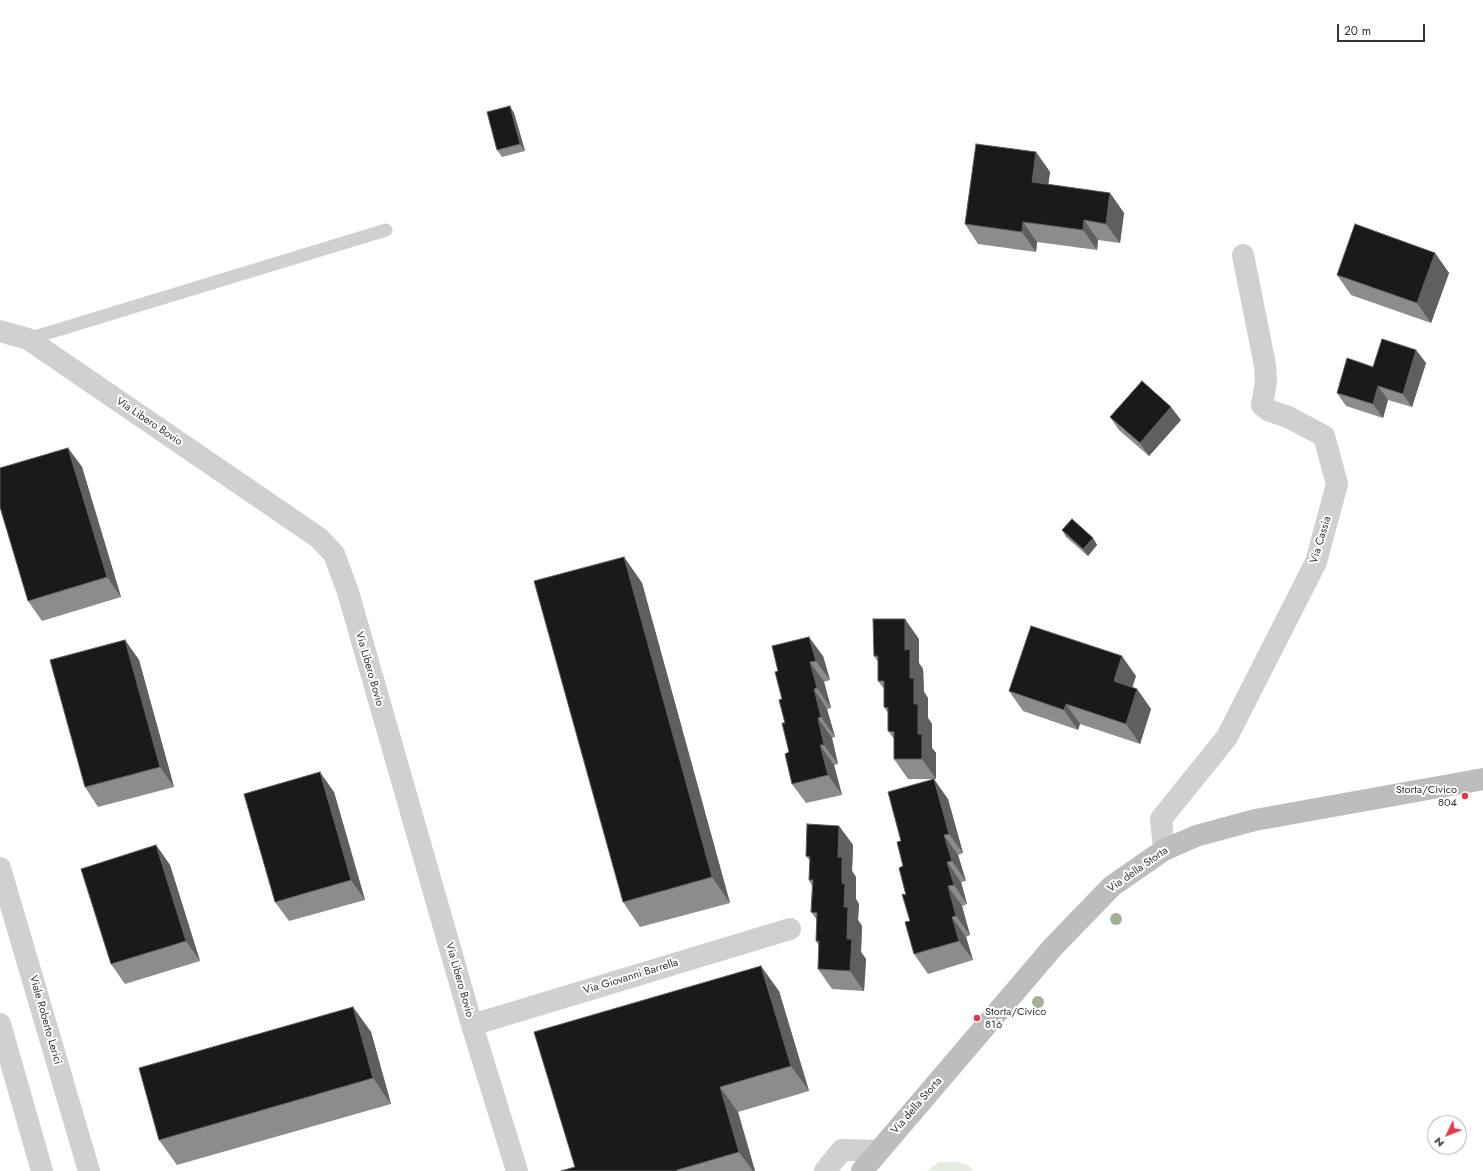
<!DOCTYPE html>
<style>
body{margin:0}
#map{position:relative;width:1483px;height:1171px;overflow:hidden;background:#fff;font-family:Jost,sans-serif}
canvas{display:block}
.north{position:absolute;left:1427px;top:1115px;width:40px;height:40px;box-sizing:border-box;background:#fff;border:1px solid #adadad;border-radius:50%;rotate:227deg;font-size:11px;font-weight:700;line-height:16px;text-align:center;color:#333}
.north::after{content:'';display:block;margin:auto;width:14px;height:18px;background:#e63946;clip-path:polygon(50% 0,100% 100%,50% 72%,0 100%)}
.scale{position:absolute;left:1337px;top:24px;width:88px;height:18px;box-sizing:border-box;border:2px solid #333;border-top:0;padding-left:5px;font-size:12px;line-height:14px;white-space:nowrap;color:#333;-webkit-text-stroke:3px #fff;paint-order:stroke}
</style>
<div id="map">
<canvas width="1483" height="1171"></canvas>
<div class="north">N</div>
<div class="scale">20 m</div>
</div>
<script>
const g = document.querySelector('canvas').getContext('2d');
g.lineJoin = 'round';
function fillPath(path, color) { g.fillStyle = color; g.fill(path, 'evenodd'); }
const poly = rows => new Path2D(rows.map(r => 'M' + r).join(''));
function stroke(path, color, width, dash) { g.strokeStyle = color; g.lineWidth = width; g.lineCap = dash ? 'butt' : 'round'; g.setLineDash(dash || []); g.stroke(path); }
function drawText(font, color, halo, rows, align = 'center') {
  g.font = font + ' Jost,sans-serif'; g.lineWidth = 4; g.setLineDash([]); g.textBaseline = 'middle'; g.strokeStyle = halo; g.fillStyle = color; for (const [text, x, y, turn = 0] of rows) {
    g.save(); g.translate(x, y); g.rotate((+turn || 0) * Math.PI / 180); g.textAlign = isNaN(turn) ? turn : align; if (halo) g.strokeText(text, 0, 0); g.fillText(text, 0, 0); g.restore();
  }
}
fillPath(poly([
 [939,1162,957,1162,970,1166,973,1171,927,1171]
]), '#e6ecdf');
stroke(poly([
 [28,339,386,230]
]), '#d0d0d0', 13);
stroke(poly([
 [0,331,28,339,319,538,334,554,348,592,472,1025,517,1171],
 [1164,850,1161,819,1227,737,1316,562,1337,484,1324,436,1288,417,1268,410,1262,405,1266,381,1265,365,1243,255],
 [0,868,89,1171],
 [0,1024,42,1171],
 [472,1025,790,929],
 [825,1171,842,1150,879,1151]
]), '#d0d0d0', 22);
stroke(poly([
 [862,1171,1053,947,1112,886,1164,850,1196,836,1255,820,1483,779]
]), '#bdbdbd', 22);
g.fillStyle = '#a2b095';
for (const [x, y] of [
 [1116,919],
 [1038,1002]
]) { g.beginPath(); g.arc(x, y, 6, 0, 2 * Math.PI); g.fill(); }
fillPath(poly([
 [514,113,525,151,502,157,497,150],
 [1036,152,1050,172,1048,185,1110,193,1124,213,1120,243,1098,240,1097,250,1037,242,1036,252,978,244,965,224],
 [1435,253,1449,273,1431,323,1351,295,1337,275],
 [1416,350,1426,363,1412,407,1388,400,1383,418,1346,406,1337,393,1373,367],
 [1110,417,1181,420,1149,456,1119,430],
 [68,448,82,467,121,597,42,621,28,601],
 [1062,530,1093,538,1097,545,1088,556,1066,537],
 [624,557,642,583,730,903,640,927,623,902],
 [919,639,919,663,923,669,924,692,928,698,928,718,932,724,932,748,936,753,936,779,908,779,894,759,894,739,888,731,888,713,884,707,884,689,878,681,878,662,874,656],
 [125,640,139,660,174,787,98,807,85,787],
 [823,656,830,680,824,682,831,708,827,709,835,737,832,738,838,764,834,765,842,795,806,803,792,784,789,752,778,671],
 [1136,676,1132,687,1137,689,1151,709,1140,744,1080,724,1078,730,1023,711,1009,691],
 [334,792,365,900,289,921,275,902],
 [948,799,963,853,958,855,966,881,961,882,967,904,962,906,970,935,966,937,973,960,928,974,914,954,906,895,901,841],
 [839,826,853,845,852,871,856,877,856,899,859,904,858,920,862,926,861,952,866,959,864,991,832,989,818,969,819,946,816,941,817,920,811,912,812,886,809,880,810,861,806,856],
 [156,845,170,865,200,961,125,984,111,964],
 [779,991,809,1091,738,1112,755,1171,561,1171,575,1167],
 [353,1007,371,1032,391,1104,177,1165,159,1140]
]), '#8c8c8c');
fillPath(poly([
 [510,106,514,113,525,151,520,144],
 [1036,152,1050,172,1046,202,1032,182],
 [1110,193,1124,213,1120,243,1106,224],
 [1084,220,1098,240,1097,250,1083,230],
 [1023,222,1037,242,1036,252,1022,232],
 [1435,253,1449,273,1431,323,1417,303],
 [1416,350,1426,363,1412,407,1403,394],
 [1378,386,1388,400,1383,418,1373,404],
 [1171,407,1181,420,1149,456,1140,443],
 [68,448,82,467,121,597,107,577],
 [1093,538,1097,545,1088,556,1083,549],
 [624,557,642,583,730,903,712,877],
 [905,619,919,639,919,663,923,669,924,692,928,698,928,718,932,724,932,748,936,753,936,779,922,759,914,704,905,650],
 [809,637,823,656,830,680,816,661],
 [125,640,139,660,174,787,160,767],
 [1122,656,1136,676,1128,701,1114,681],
 [810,662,824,682,831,708,817,688],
 [814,689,827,709,835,737,821,717],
 [1137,689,1151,709,1140,744,1126,724],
 [1066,704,1080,724,1078,730,1064,710],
 [818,718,832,738,838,764,824,745],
 [820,745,834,765,842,795,828,775],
 [320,772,334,792,365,900,351,880],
 [934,779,948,799,963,853,949,834],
 [839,826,853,845,852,871,856,877,856,899,859,904,858,920,862,926,861,952,866,959,864,991,850,971,842,883,838,857],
 [944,835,958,855,966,881,952,861],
 [156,845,170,865,200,961,186,941],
 [947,862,961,882,967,904,954,885],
 [948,886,962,906,970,935,956,916],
 [952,917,966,937,973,960,959,941],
 [761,966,779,991,809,1091,791,1066],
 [353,1007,371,1032,391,1104,373,1078],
 [720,1087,738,1112,755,1171,753,1171,739,1152]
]), '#5f5f5f');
const building = poly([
 [510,106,520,144,497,150,487,112,510,106],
 [976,144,1036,152,1032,182,1110,193,1106,224,1084,220,1083,230,1023,222,1022,232,965,224,976,144],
 [1355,224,1435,253,1417,303,1337,275,1355,224],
 [1382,339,1416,350,1403,394,1378,386,1373,404,1337,393,1347,358,1373,367,1382,339],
 [1142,381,1171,407,1140,443,1110,417,1142,381],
 [68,448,107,577,28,601,0,507,0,468,68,448],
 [1072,519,1093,538,1083,549,1062,530,1072,519],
 [624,557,712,877,623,902,534,581,624,557],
 [873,619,905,619,905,650,910,649,910,678,914,678,914,704,918,704,918,734,922,734,922,759,894,759,894,732,888,731,888,708,884,707,884,681,878,681,878,656,874,656,873,619],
 [1031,626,1122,656,1114,681,1137,689,1126,724,1066,704,1064,710,1009,691,1031,626],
 [809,637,816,661,810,662,817,688,814,689,821,717,818,718,824,745,820,745,828,775,792,784,785,754,789,752,782,723,785,723,779,700,782,699,775,672,778,671,772,646,809,637],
 [125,640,160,767,85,787,50,660,125,640],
 [320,772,351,880,275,902,244,794,320,772],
 [934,779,949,834,944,835,952,861,947,862,954,885,948,886,956,916,952,917,959,941,914,954,905,922,910,921,902,894,906,895,899,868,903,866,897,842,901,841,888,792,934,779],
 [807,824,839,826,838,857,842,857,842,883,845,884,844,907,848,907,847,939,852,939,850,971,818,969,819,941,816,941,817,913,811,912,813,880,809,880,810,857,806,856,807,824],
 [156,845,186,941,111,964,81,869,156,845],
 [761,966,791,1066,720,1087,739,1152,677,1170,677,1171,561,1171,575,1167,534,1032,761,966],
 [353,1007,373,1078,159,1140,139,1068,353,1007]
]);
fillPath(building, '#1a1a1a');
stroke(building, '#5f5f5f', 1);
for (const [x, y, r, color] of [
 [1465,796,4,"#e63946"],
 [977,1018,4,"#e63946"]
]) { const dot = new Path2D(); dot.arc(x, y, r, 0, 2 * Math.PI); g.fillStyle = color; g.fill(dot); stroke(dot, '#fff', 1.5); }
drawText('11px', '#333', '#fff', [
 ["Via Libero Bovio",149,422,34],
 ["Via Cassia",1321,540,-73],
 ["Via Libero Bovio",369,669,74],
 ["Via della Storta",1138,870,-35],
 ["Via Giovanni Barrella",631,977,-17],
 ["Via Libero Bovio",459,980,74],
 ["Viale Roberto Lerici",45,1020,74],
 ["Via della Storta",917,1106,-49]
]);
drawText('11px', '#333', '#fff', [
 ["Storta/Civico",1457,790],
 ["804",1457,803],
 ["Storta/Civico",985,1012,"left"],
 ["816",985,1025,"left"]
], 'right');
</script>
